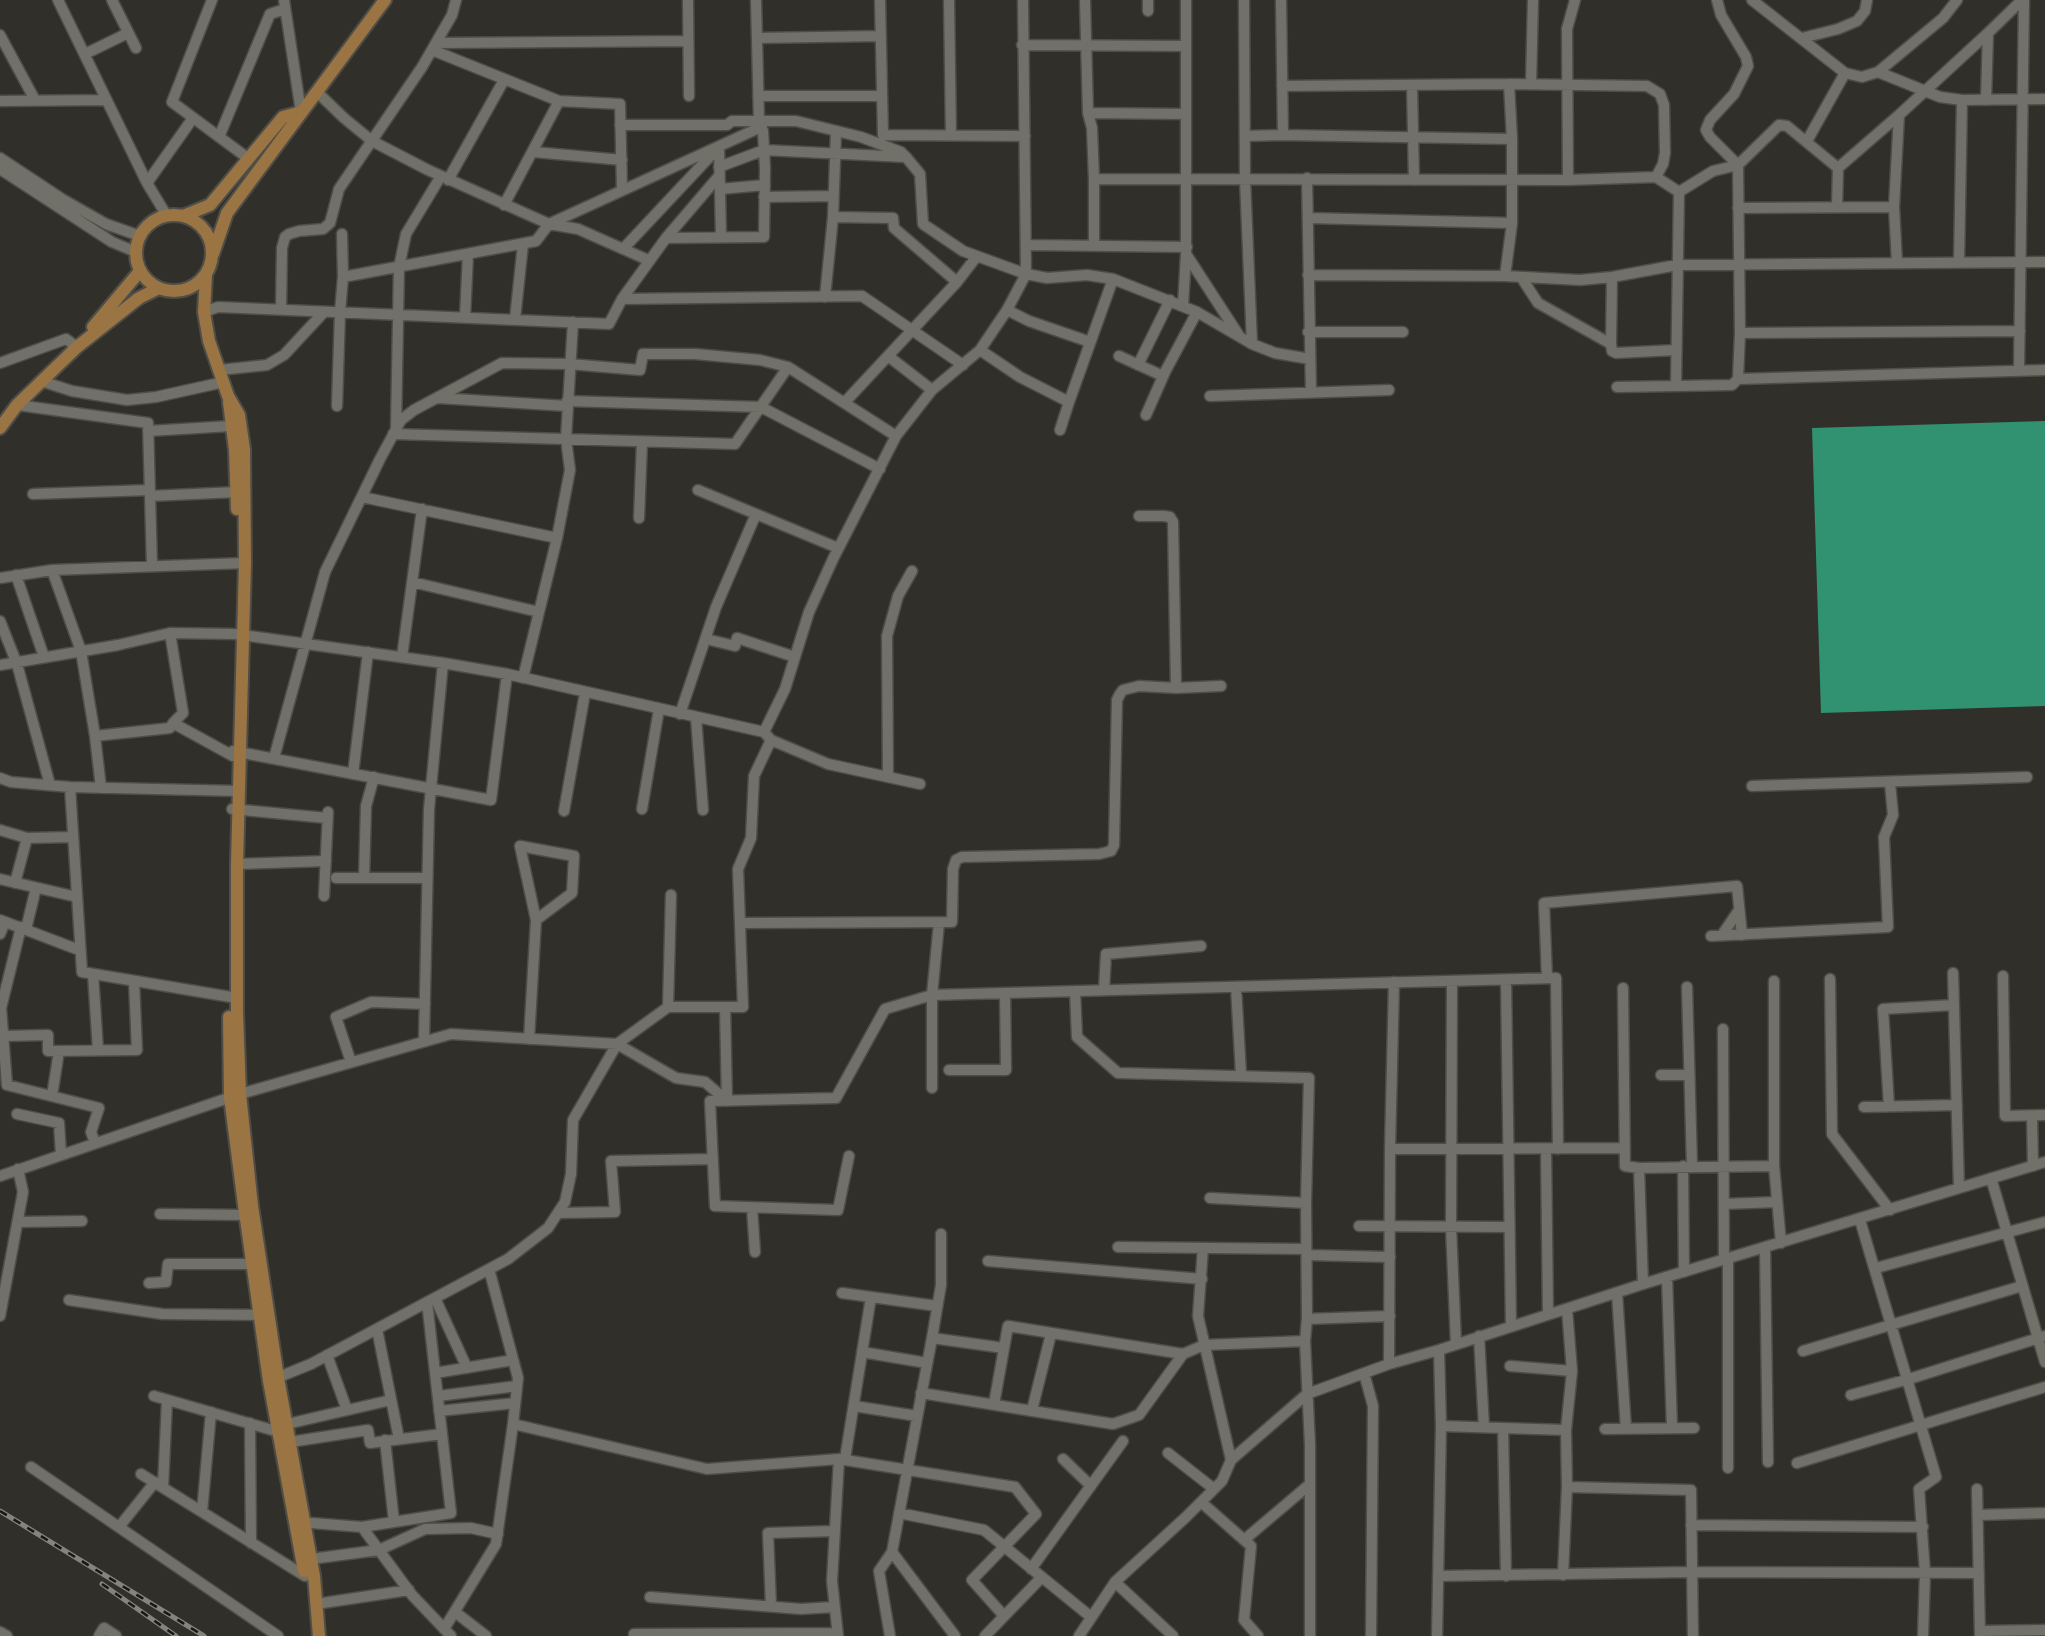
<!DOCTYPE html>
<style>
body{margin:0}
canvas{display:block;background:#302f29}
</style>
<canvas width="2045" height="1636"></canvas>
<script>
const g = document.querySelector('canvas').getContext('2d');
g.lineJoin = 'round';
function fillPath(path, color) { g.fillStyle = color; g.fill(path, 'evenodd'); }
const poly = rows => new Path2D(rows.map(r => 'M' + r).join(''));
function stroke(path, color, width, dash) { g.strokeStyle = color; g.lineWidth = width; g.lineCap = dash ? 'butt' : 'round'; g.setLineDash(dash || []); g.stroke(path); }
fillPath(poly([
 [2045,421,2045,706,1821,713,1812,428]
]), '#319272');
const minor = poly([
 [58,0,147,183,167,216],
 [112,0,136,48],
 [212,0,172,102,249,159],
 [284,0,301,112],
 [688,0,689,96],
 [880,0,883,135,1025,136],
 [949,0,951,135],
 [1085,0,1088,113,1092,128,1094,179,1094,246],
 [1148,0,1148,11],
 [1186,0,1186,254,1238,334],
 [1244,0,1245,179,1252,344],
 [1281,0,1283,135,1512,139,1512,223,1505,276],
 [1752,0,1845,73,1862,77,1878,72,1940,97,1962,100,2045,99],
 [0,35,35,100],
 [757,38,881,36],
 [1802,38,1838,29,1857,21,1865,11,1867,0],
 [436,43,688,41],
 [1022,45,1186,46],
 [432,50,559,101,620,104,622,190],
 [85,54,128,33],
 [1878,72,1943,18,1957,0],
 [1531,84,1533,0],
 [1412,85,1414,180],
 [1282,86,1509,84],
 [317,92,344,118,372,141,428,170,549,224,578,229,648,260],
 [758,96,882,96],
 [1986,100,1988,33,2022,0],
 [0,101,106,100],
 [1088,113,1186,114],
 [1899,115,1988,33],
 [620,125,727,125,732,121,796,121,861,137,901,152,906,157,920,174,923,224,963,251,1026,274,1047,278,1087,275,1113,279,1197,312,1252,344,1275,353,1310,359],
 [1245,136,1283,135],
 [219,137,270,14,285,9],
 [1512,139,1509,84,1647,86,1660,94,1664,105,1665,153,1663,164,1656,177],
 [1807,141,1845,73],
 [719,146,721,237],
 [534,152,622,160],
 [0,158,62,199,106,224,140,236],
 [719,167,764,150,905,157],
 [1838,168,1899,115,1894,207],
 [0,169,112,242,136,252],
 [1307,178,1311,392],
 [1094,179,1568,180,1656,177,1679,192,1676,386,1732,385,1738,379,2045,370],
 [448,180,504,80],
 [1568,180,1567,29,1575,0],
 [147,183,193,118],
 [720,189,765,185],
 [1679,192,1713,171,1738,165,1710,137,1706,130,1710,120,1734,94,1748,66,1746,57,1721,15,1717,0],
 [764,197,833,196],
 [504,205,559,101],
 [1738,208,1894,207,1897,263],
 [833,217,893,218,894,228,957,282],
 [1308,218,1512,223],
 [666,238,719,176],
 [1026,245,1187,247],
 [623,249,716,150],
 [1959,262,1962,100],
 [1308,275,1505,276,1580,280,1612,277,1677,265,2045,262],
 [343,277,536,241,549,224,761,127],
 [1521,277,1538,303,1611,344,1612,277],
 [825,297,833,217,836,132],
 [622,299,862,296,963,365],
 [1183,306,1186,254],
 [281,310,282,248,285,237,289,234,299,231,323,229,330,223,339,189,422,67,452,15,456,0],
 [1007,310,1029,321,1090,342],
 [204,312,218,307,609,324,622,299,666,238,764,237,765,168,763,131,759,120,756,0],
 [465,317,468,254],
 [515,319,523,244],
 [1308,332,1403,332],
 [1740,333,2020,331],
 [1611,344,1612,351,1616,353,1676,350],
 [980,350,1020,377,1069,402,1113,279],
 [888,356,932,390],
 [1119,356,1163,376],
 [0,363,66,339,77,347],
 [1138,365,1170,300],
 [219,370,267,365,284,355,324,312],
 [2019,371,2024,0],
 [1738,379,1740,333,1738,165,1779,125,1787,126,1838,168,1837,207],
 [41,381,72,391,127,400,156,397,224,382],
 [1617,387,1676,386],
 [1210,396,1389,390],
 [438,398,567,406],
 [567,401,761,407,880,469],
 [845,402,957,282,977,256],
 [17,405,148,423,152,566],
 [337,406,340,312,343,277,342,234],
 [1146,415,1165,372,1197,312],
 [396,429,399,267,406,234,441,176],
 [1060,430,1069,402],
 [148,431,231,426],
 [393,434,735,444,788,367],
 [698,490,838,548],
 [33,494,150,490],
 [150,496,237,492],
 [362,497,557,538],
 [1139,516,1164,516,1170,517,1173,522,1176,688],
 [639,518,642,442],
 [52,570,81,651,95,736,101,788],
 [16,575,44,657],
 [0,578,52,570,245,563],
 [412,582,539,612],
 [0,621,17,664,50,785],
 [170,633,183,713,173,723],
 [706,639,735,646,737,638,795,657],
 [402,657,422,509],
 [0,665,118,645,170,633,235,634,443,663,507,674,764,732],
 [523,678,557,538,570,470,566,439,573,322],
 [680,714,716,607,756,514],
 [696,717,703,810],
 [95,736,170,728,173,723,233,756],
 [771,740,828,764,920,784],
 [233,751,491,800,507,674],
 [274,758,325,572,380,459,401,420,414,410,502,363,569,364,640,370,643,354,695,354,760,360,788,367,896,436],
 [353,774,368,652],
 [888,777,887,636,898,596,912,571],
 [0,778,11,782,70,787,239,791],
 [1752,786,2027,777],
 [70,787,82,972,237,998],
 [232,809,327,818],
 [642,809,659,709],
 [564,811,585,693],
 [0,830,27,838,73,837],
 [237,864,326,861],
 [336,878,427,878],
 [364,878,366,806,374,777],
 [0,879,77,897],
 [15,883,27,838],
 [324,896,328,812],
 [0,920,79,950],
 [740,923,952,922,953,869,956,860,962,857,1099,854,1111,851,1114,845,1117,700,1120,694,1123,690,1139,686,1176,688,1221,686],
 [21,927,1,1008,7,1085,99,1108,91,1132,95,1143],
 [26,929,36,888],
 [0,934,5,922],
 [1722,935,1739,910],
 [1711,936,1888,927,1884,837,1893,815,1890,783],
 [1953,973,1959,1188],
 [93,974,98,1050],
 [2003,976,2005,1116,2045,1115],
 [1547,978,1544,903,1737,886,1742,935],
 [1830,979,1832,1134,1890,1210],
 [1506,980,1511,1326],
 [1452,981,1451,1227,1456,1344],
 [1774,981,1774,1166,1781,1243],
 [1236,987,1241,1074],
 [1687,987,1692,1166],
 [1623,988,1625,1166,1639,1168,1774,1166],
 [1104,990,1106,954,1201,946],
 [1075,991,1077,1037,1118,1073,1309,1078,1306,1203,1307,1319,1305,1341,1310,1445,1310,1636],
 [668,1007,671,895],
 [725,1007,727,1101],
 [1723,1029,1724,1260],
 [4,1036,48,1035,48,1051,137,1050,134,981],
 [529,1039,536,920,520,846,574,856,572,893,536,920],
 [424,1040,429,809,443,663],
 [351,1062,336,1017,371,1002,425,1004],
 [949,1070,1006,1070,1005,993],
 [1661,1075,1689,1075],
 [932,1088,932,995,939,923],
 [52,1096,59,1051],
 [1889,1106,1883,1009,1954,1005],
 [1864,1107,1957,1105],
 [17,1114,59,1123,61,1155],
 [2032,1116,2033,1166],
 [1390,1149,1625,1148],
 [1546,1149,1548,1314],
 [849,1156,838,1210,715,1206,710,1101,836,1098,885,1009,932,995,1556,978,1558,1149],
 [1683,1166,1684,1272],
 [1639,1168,1643,1284],
 [0,1176,240,1094,451,1034,617,1044,676,1078,705,1082,727,1101],
 [1991,1178,2045,1362],
 [1210,1198,1306,1203],
 [1724,1204,1777,1202],
 [752,1208,755,1252],
 [558,1213,615,1212,611,1161,713,1159],
 [160,1214,245,1215],
 [1860,1220,1936,1477,1919,1489,1925,1573,1923,1636],
 [18,1222,82,1221],
 [1359,1226,1509,1227],
 [1118,1247,1306,1249],
 [1765,1247,1768,1462],
 [1203,1248,1198,1316,1231,1460],
 [1307,1255,1390,1257],
 [988,1261,1202,1279],
 [1876,1268,2045,1222],
 [1667,1277,1672,1428],
 [149,1283,166,1282,168,1264,252,1264],
 [842,1293,937,1306],
 [1617,1293,1626,1429],
 [435,1298,467,1368],
 [69,1300,162,1314,265,1315],
 [0,1316,23,1192,18,1169],
 [1307,1319,1390,1316],
 [377,1329,399,1439],
 [1479,1336,1484,1427],
 [932,1338,1004,1348],
 [1803,1351,2022,1286],
 [862,1352,927,1363],
 [327,1355,347,1410],
 [1389,1364,1390,1149,1394,982],
 [1510,1366,1572,1371],
 [435,1373,513,1360],
 [1364,1373,1373,1406,1371,1636],
 [274,1379,311,1364,508,1259,548,1228,565,1202,571,1174,573,1120,617,1044,668,1007,743,1007,738,869,751,838,754,776,771,740,764,732,785,689,809,612,833,559,896,436,932,390,980,350,1007,310,1026,274,1023,0],
 [921,1393,1113,1424,1139,1415,1183,1354],
 [1851,1395,1909,1379,2045,1336],
 [154,1396,279,1432],
 [438,1396,517,1386],
 [994,1404,1008,1326,1183,1354,1204,1345,1305,1341],
 [854,1406,917,1416],
 [1032,1410,1051,1334],
 [439,1411,515,1403],
 [250,1423,251,1543],
 [287,1424,391,1400],
 [513,1424,707,1469,839,1459,1015,1487,1036,1514,972,1580,1004,1616],
 [1441,1426,1566,1430],
 [1503,1428,1506,1576],
 [1605,1429,1694,1428],
 [385,1440,394,1522],
 [290,1442,368,1430,370,1443,442,1434],
 [1168,1453,1214,1489],
 [845,1459,871,1297],
 [1063,1459,1091,1486],
 [1797,1463,2045,1387],
 [31,1467,278,1636],
 [1728,1468,1728,1259],
 [141,1474,305,1576],
 [163,1487,167,1401],
 [1567,1487,1691,1490,1693,1636],
 [1977,1489,1980,1636],
 [1201,1502,1251,1546,1244,1620,1258,1636],
 [202,1512,211,1412],
 [899,1513,984,1530,1091,1617],
 [1978,1515,2045,1513],
 [299,1522,362,1527,412,1595,451,1636],
 [1691,1525,1923,1527],
 [119,1527,155,1482],
 [362,1527,451,1513,427,1302],
 [1244,1540,1310,1484],
 [892,1552,955,1636],
 [311,1559,379,1550,425,1529,471,1528,498,1534],
 [1031,1569,1123,1441],
 [1563,1575,1567,1487,1566,1430,1572,1371,1567,1309],
 [1438,1576,1691,1572,1979,1573],
 [1115,1582,1173,1636],
 [650,1597,801,1609,834,1607],
 [316,1604,409,1590],
 [771,1606,768,1533,834,1531],
 [455,1612,486,1636],
 [444,1629,496,1544,513,1424,518,1378,489,1269],
 [1980,1631,2045,1630],
 [0,1632,7,1636],
 [634,1634,837,1633],
 [99,1636,104,1628,116,1636],
 [838,1636,832,1581,839,1459],
 [890,1636,879,1571,892,1552,932,1338,941,1285,941,1234],
 [985,1636,1042,1577],
 [1079,1636,1115,1582,1186,1517,1222,1481,1231,1460,1307,1394,1389,1364,1439,1350,1643,1284,2045,1162],
 [1437,1636,1441,1426,1439,1350]
]);
const major = poly([
 '136 253a38 38 0 1 1 76 0a38 38 0 1 1-76 0Z',
 [183,216,210,205,283,117,301,112],
 [213,254,227,213,385,0],
 [206,274,204,312,209,341,228,396,239,415,244,449,245,563,237,864,237,1012,240,1094,252,1206,278,1378,314,1576,319,1636],
 [93,327,140,271],
 [229,402,235,450,237,509],
 [0,428,17,405,77,347,139,298,159,288],
 [229,1017,230,1097,244,1205,269,1381,304,1571]
]);
stroke(minor, '#4e4d47', 13);
stroke(major, '#4e4d47', 16);
stroke(minor, '#727169', 10);
stroke(major, '#9a7443', 12);
const rail = poly([
 [0,1511,204,1636],
 [102,1584,176,1636]
]);
stroke(rail, '#84837e', 5);
stroke(rail, '#181714', 2.5, [8]);
</script>
